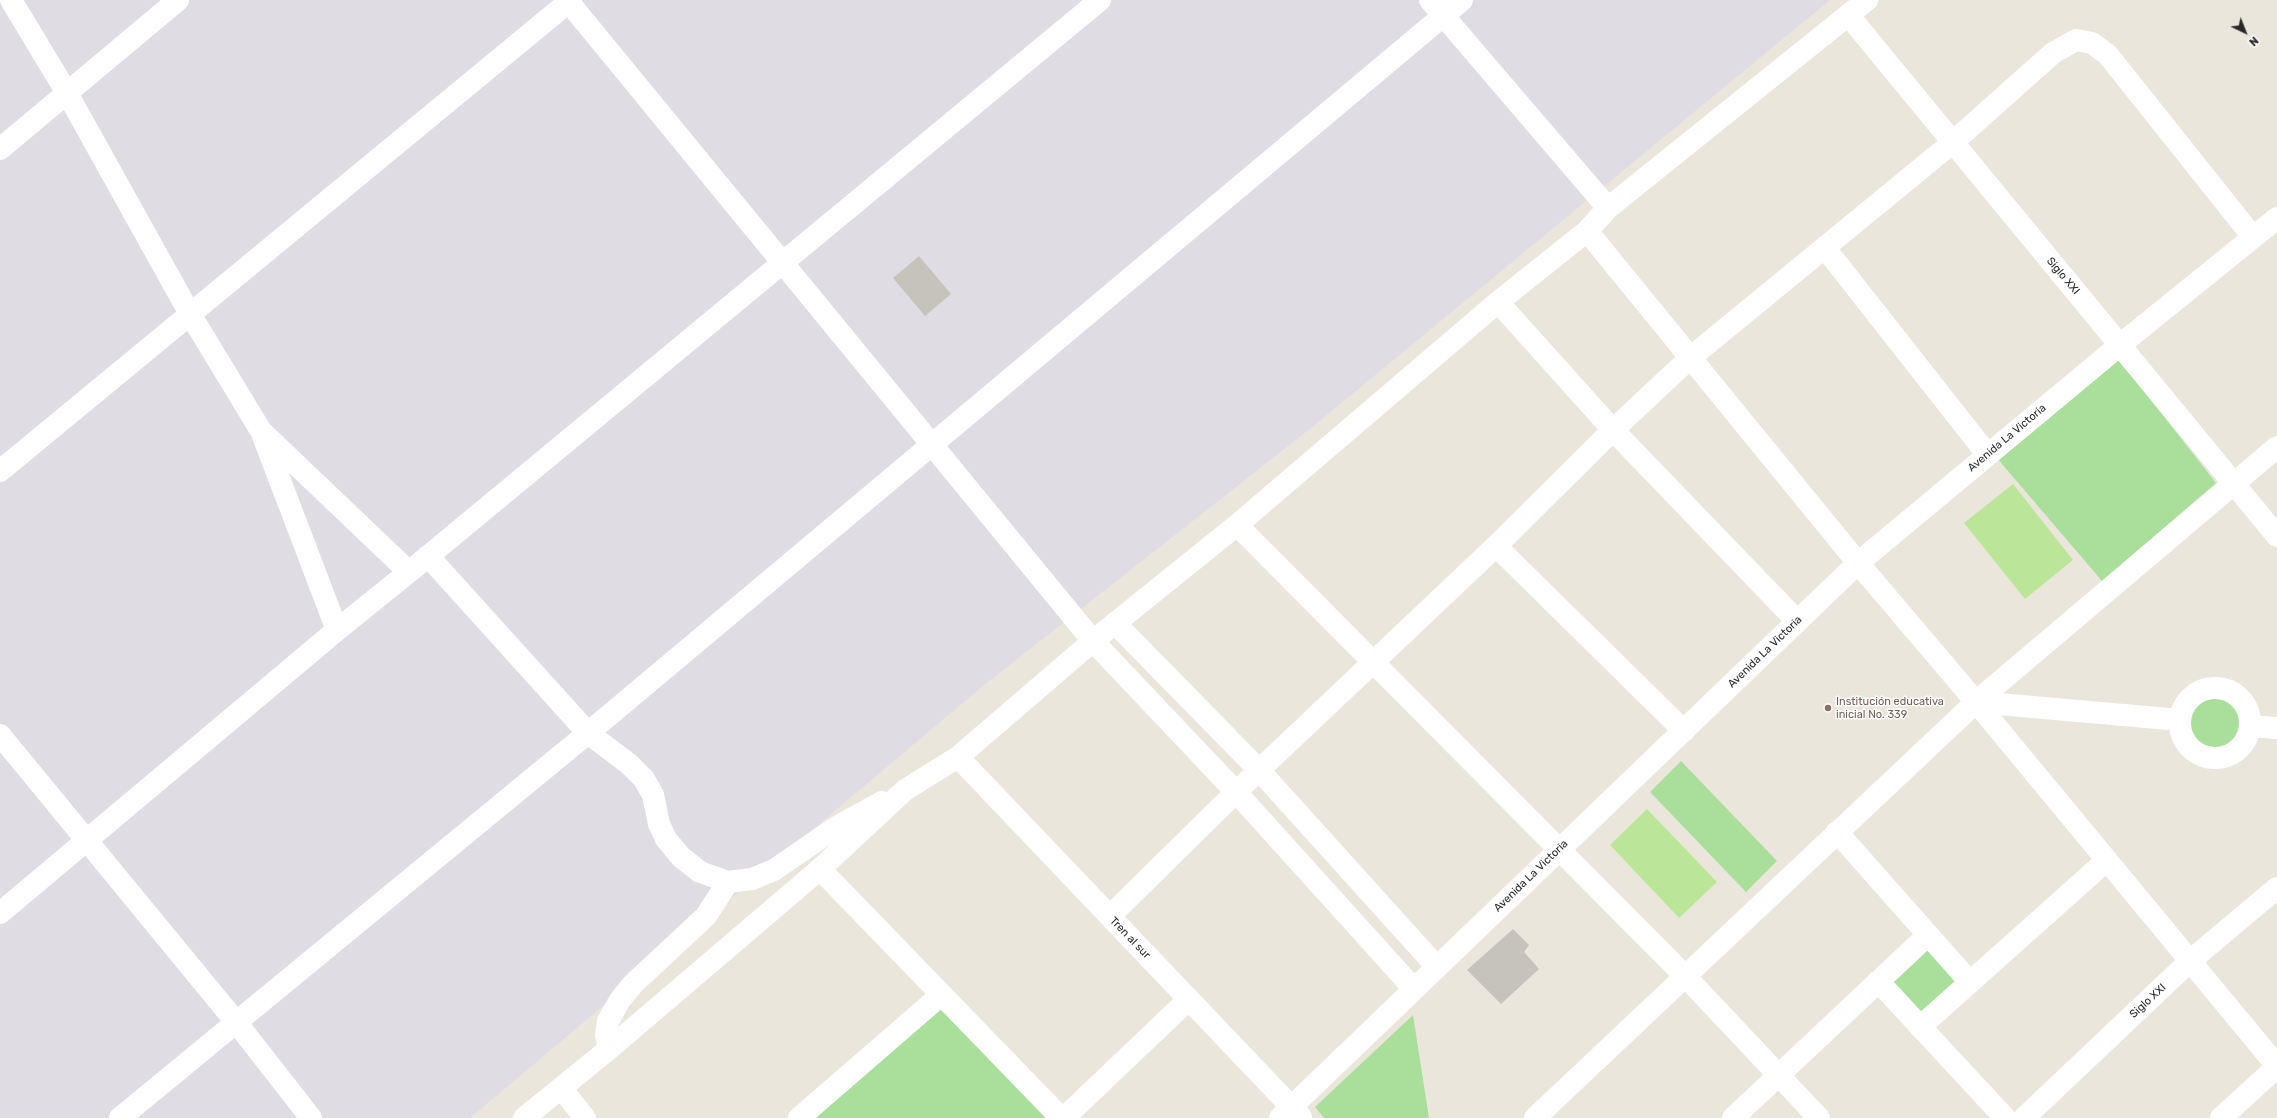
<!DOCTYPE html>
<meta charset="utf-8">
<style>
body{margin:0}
#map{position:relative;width:2277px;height:1118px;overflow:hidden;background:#ebe6dc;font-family:Rubik,sans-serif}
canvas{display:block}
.north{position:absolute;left:2225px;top:12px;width:40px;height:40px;-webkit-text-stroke:3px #fff;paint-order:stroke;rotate:137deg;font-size:11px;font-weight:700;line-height:16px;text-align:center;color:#292929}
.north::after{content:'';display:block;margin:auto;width:14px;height:18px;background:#292929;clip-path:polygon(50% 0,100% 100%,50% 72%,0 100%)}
</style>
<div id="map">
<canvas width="2277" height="1118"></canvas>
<div class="north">N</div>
</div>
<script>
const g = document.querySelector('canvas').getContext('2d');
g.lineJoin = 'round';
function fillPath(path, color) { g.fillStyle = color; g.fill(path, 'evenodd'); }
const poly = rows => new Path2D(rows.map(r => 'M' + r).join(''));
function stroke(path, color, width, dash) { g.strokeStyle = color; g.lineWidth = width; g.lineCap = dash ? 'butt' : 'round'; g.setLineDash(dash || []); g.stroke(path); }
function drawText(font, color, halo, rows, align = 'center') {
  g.font = font + ' Rubik,sans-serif'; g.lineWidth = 3; g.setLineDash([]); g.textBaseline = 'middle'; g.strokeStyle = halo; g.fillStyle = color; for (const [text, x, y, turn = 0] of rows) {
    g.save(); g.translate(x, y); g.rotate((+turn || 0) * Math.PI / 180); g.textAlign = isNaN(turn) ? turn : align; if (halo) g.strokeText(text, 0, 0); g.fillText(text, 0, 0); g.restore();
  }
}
fillPath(poly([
 [0,0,1830,0,1311,428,983,686,470,1118,0,1118]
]), '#dfdce4');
fillPath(poly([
 [2118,358,2216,483,2102,581,1996,457],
 '2188 724a27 27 0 1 1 54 0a27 27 0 1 1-54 0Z',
 [1681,761,1777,861,1746,892,1650,792],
 [1925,945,1960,982,1920,1019,1885,981],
 [940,1005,1047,1118,808,1118],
 [1413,1015,1429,1118,1324,1118,1315,1107]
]), '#aadf9b');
fillPath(poly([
 [2013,484,2073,560,2025,599,1964,523],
 [1647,809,1717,882,1679,918,1610,845]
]), '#bce697');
fillPath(poly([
 [919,256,951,294,925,316,893,278],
 [1513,929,1529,945,1524,952,1539,969,1501,1004,1467,970]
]), '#c6c3bb');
stroke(poly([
 [11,0,67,93,190,314,261,431,409,572],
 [567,0,1093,641,1236,792,1414,989],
 [1430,0,1608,208],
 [1849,16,2277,536],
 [0,149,178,0],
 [1587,231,1858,563,1976,702,2277,1066],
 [1825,248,1987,454],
 [1498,302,1613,430,1797,621],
 [263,436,337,630],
 [0,471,571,0],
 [1237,525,1686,977,1819,1118],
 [1496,546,1684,731],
 [428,556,588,733,629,764,644,779,653,795,659,824,666,839,681,857,700,872,728,882,752,879,774,870,835,828,882,802],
 [1115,623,1259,770,1437,967],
 '2180 723a35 35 0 1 1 70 0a35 35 0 1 1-70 0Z',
 [1976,702,2180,720],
 [2250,726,2277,728],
 [0,735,236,1022,311,1118],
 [958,757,1301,1117],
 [1837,832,1969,981],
 [820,869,1061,1118],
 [0,913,337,630,409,572,1100,0],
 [1110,916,1236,792,1496,546,1613,430,1690,358,1952,143,2053,53,2076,40,2092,43,2108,55,2253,237],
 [1878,981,2005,1118],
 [1920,1027,2107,860],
 [609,1049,606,1035,608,1021,620,1000,633,984,706,916,728,882],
 [561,1088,585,1118],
 [120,1118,588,733,1462,0],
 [524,1118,609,1049,820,869,905,790,958,757,1093,641,1237,525,1498,302,1587,231,1608,208,1867,0],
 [799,1118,941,995],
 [1064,1118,1189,999],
 [1280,1118,1858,563,2120,345,2277,218],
 [1535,1118,1976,702,2277,447],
 [1733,1118,1928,935],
 [2024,1118,2190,961,2277,888],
 [2221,1118,2277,1067]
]), '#fff', 22);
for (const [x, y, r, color] of [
 [1828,708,4,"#8d6e63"]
]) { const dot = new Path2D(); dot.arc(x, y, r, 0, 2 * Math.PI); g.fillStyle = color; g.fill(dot); stroke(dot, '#fff', 1.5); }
drawText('11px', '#292929', '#fff', [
 ["Siglo XXI",2063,276,50],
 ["Avenida La Victoria",2007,438,-40],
 ["Avenida La Victoria",1765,652,-44],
 ["Avenida La Victoria",1531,876,-44],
 ["Tren al sur",1130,938,46],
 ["Siglo XXI",2148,1001,-43]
]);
drawText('11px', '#785e54', '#fff', [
 ["Institución educativa",1836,702],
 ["inicial No. 339",1836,715]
], 'left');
</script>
